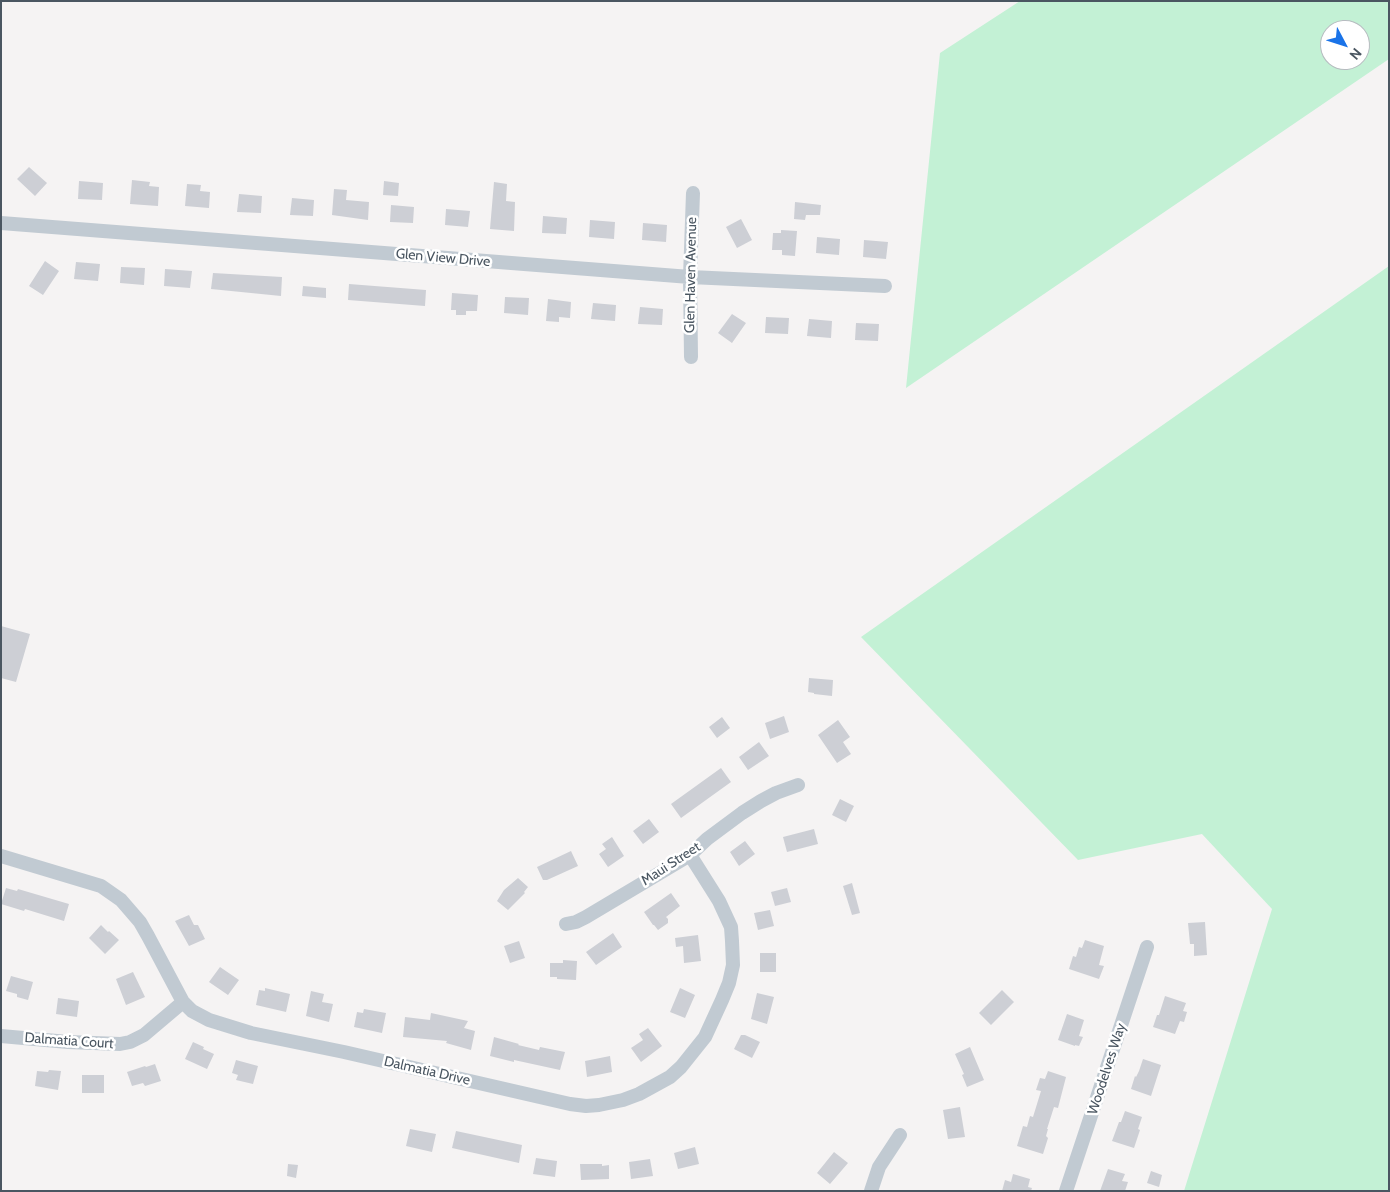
<!DOCTYPE html>
<style>
body{margin:0}
#map{position:relative;width:1390px;height:1192px;overflow:hidden;background:#f5f3f3;font-family:Cabin,sans-serif}
canvas{display:block}
.frame{position:absolute;inset:0;border:2px solid #4a5661;pointer-events:none}
.north{position:absolute;left:1320px;top:20px;width:50px;height:50px;box-sizing:border-box;background:#fff;border:1px solid #b7bbc0;border-radius:50%;rotate:130deg;font-size:14px;font-weight:700;line-height:20px;text-align:center;color:#4a5661}
.north::after{content:'';display:block;margin:auto;width:18px;height:22px;background:#1a73e8;clip-path:polygon(50% 0,100% 100%,50% 72%,0 100%)}
</style>
<div id="map">
<canvas width="1390" height="1192"></canvas>
<div class="frame"></div>
<div class="north">N</div>
</div>
<script>
const g = document.querySelector('canvas').getContext('2d');
g.lineJoin = 'round';
function fillPath(path, color) { g.fillStyle = color; g.fill(path, 'evenodd'); }
const poly = rows => new Path2D(rows.map(r => 'M' + r).join(''));
function stroke(path, color, width, dash) { g.strokeStyle = color; g.lineWidth = width; g.lineCap = dash ? 'butt' : 'round'; g.setLineDash(dash || []); g.stroke(path); }
function drawText(font, color, halo, rows, align = 'center') {
  g.font = font + ' Cabin,sans-serif'; g.lineWidth = 5; g.setLineDash([]); g.textBaseline = 'middle'; g.strokeStyle = halo; g.fillStyle = color; for (const [text, x, y, turn = 0] of rows) {
    g.save(); g.translate(x, y); g.rotate((+turn || 0) * Math.PI / 180); g.textAlign = isNaN(turn) ? turn : align; if (halo) g.strokeText(text, 0, 0); g.fillText(text, 0, 0); g.restore();
  }
}
fillPath(poly([
 [1020,1,1389,1,1389,59,906,388,940,53],
 [1330,30,1360,30,1360,60,1330,60],
 [1389,266,1389,1191,1184,1191,1272,909,1202,834,1078,860,861,637]
]), '#c3f1d5');
fillPath(poly([
 [29,167,47,183,35,196,17,179],
 [132,180,150,182,149,186,159,187,158,206,130,204],
 [79,181,103,183,102,200,78,199],
 [384,181,399,183,398,196,383,195],
 [494,182,507,184,506,201,515,202,514,231,490,229],
 [187,184,201,185,200,191,210,192,209,208,185,206],
 [334,189,347,190,346,200,369,202,368,220,332,215],
 [239,194,262,196,261,213,237,212],
 [292,198,314,200,313,216,290,215],
 [795,202,821,205,820,215,806,215,805,220,794,219],
 [391,205,414,207,413,223,390,222],
 [446,209,470,211,468,227,445,225],
 [543,216,567,218,566,234,542,233],
 [741,219,752,240,737,248,726,227],
 [590,220,615,222,614,239,589,237],
 [643,223,667,225,666,242,642,240],
 [781,230,797,231,795,256,782,255,782,250,772,250,773,233,781,233],
 [817,237,840,239,839,255,816,253],
 [864,240,888,242,886,259,863,257],
 [45,261,59,271,43,295,29,286],
 [76,262,100,264,98,281,74,279],
 [121,267,145,268,144,285,120,283],
 [165,269,192,271,190,288,164,286],
 [213,273,282,277,281,296,211,289],
 [349,284,426,290,425,306,348,300],
 [303,286,326,288,326,298,302,296],
 [452,293,478,295,477,311,466,311,466,315,456,315,456,310,451,310],
 [505,297,529,298,528,315,504,313],
 [548,299,571,302,570,318,559,317,559,322,546,321],
 [593,303,616,305,615,321,591,319],
 [640,307,663,309,662,325,638,324],
 [732,314,746,323,732,343,718,333],
 [766,317,789,318,788,334,765,333],
 [809,319,832,321,831,338,807,336],
 [856,323,879,324,878,341,855,340],
 [1,626,30,634,16,682,1,678],
 [809,678,833,680,832,696,814,694,814,693,808,692],
 [784,716,789,732,770,739,765,723],
 [722,717,730,728,717,738,709,727],
 [838,720,850,737,843,742,851,754,837,763,818,735],
 [759,742,769,756,748,770,739,757],
 [721,768,731,782,681,818,671,804],
 [840,799,854,806,846,822,832,815],
 [649,819,659,832,643,844,633,831],
 [814,829,818,844,787,852,783,837],
 [612,837,624,856,608,867,599,854,606,849,602,844],
 [745,841,755,854,739,866,730,852],
 [571,851,578,866,547,880,543,880,537,867],
 [518,878,528,887,524,892,525,893,508,910,497,901,504,890],
 [852,883,860,913,852,915,843,886],
 [6,888,17,891,18,889,69,904,64,921,25,909,24,911,1,904],
 [787,888,791,902,775,906,771,892],
 [671,893,680,906,666,917,668,919,668,923,658,930,654,925,653,925,644,912],
 [770,910,774,926,758,930,754,913],
 [189,915,194,925,198,925,205,939,189,946,175,921],
 [1205,922,1207,955,1194,956,1194,944,1190,944,1188,923],
 [101,925,108,932,109,931,119,940,105,954,89,938],
 [613,933,622,947,596,965,586,952],
 [698,935,701,961,684,963,683,946,676,947,675,938],
 [1085,940,1104,946,1099,965,1104,966,1099,979,1069,969,1073,956,1076,957,1079,947,1082,948],
 [519,941,525,958,510,963,504,946],
 [760,953,776,953,776,972,760,972],
 [563,960,577,961,576,980,557,979,557,977,550,977,550,963,563,963],
 [220,967,239,980,228,995,209,982],
 [133,972,145,997,126,1005,116,979],
 [11,976,33,982,28,1000,17,997,17,994,6,991],
 [265,988,290,994,286,1012,256,1005,259,990,265,991],
 [680,988,695,995,685,1018,670,1012],
 [1002,990,1014,1002,991,1025,979,1013],
 [311,991,324,994,322,1002,333,1004,329,1022,306,1016],
 [757,993,774,997,767,1024,751,1019],
 [1165,996,1186,1003,1183,1011,1187,1012,1184,1022,1180,1021,1175,1034,1153,1027,1157,1015,1159,1015],
 [58,998,79,1001,77,1017,56,1014],
 [364,1009,386,1013,382,1033,354,1027,357,1012,363,1013],
 [431,1013,468,1021,464,1028,475,1031,471,1050,446,1043,447,1041,403,1037,405,1017,430,1020],
 [1067,1014,1084,1020,1079,1036,1083,1037,1079,1046,1075,1045,1075,1046,1058,1040],
 [648,1028,662,1046,641,1062,631,1048,643,1040,639,1034],
 [741,1035,745,1035,760,1042,752,1058,734,1049],
 [494,1037,519,1044,518,1045,539,1050,540,1047,565,1052,560,1070,514,1060,514,1062,490,1056],
 [193,1042,204,1047,203,1049,214,1054,207,1069,185,1059],
 [970,1047,984,1080,967,1087,962,1075,964,1074,955,1054],
 [610,1056,612,1072,587,1077,585,1061],
 [1143,1059,1161,1065,1151,1096,1131,1089,1135,1076,1136,1077,1139,1071],
 [236,1060,258,1066,253,1084,236,1080,238,1075,232,1073],
 [155,1064,161,1081,145,1086,143,1083,132,1086,127,1072,145,1066,146,1067],
 [49,1070,61,1071,58,1090,35,1086,37,1071,48,1072],
 [1048,1071,1066,1077,1058,1108,1054,1107,1047,1129,1048,1129,1046,1136,1048,1138,1043,1154,1017,1146,1023,1126,1027,1127,1030,1116,1033,1117,1041,1091,1036,1090,1040,1078,1045,1079],
 [82,1075,104,1075,104,1093,82,1093],
 [960,1107,965,1137,948,1139,943,1110],
 [1125,1111,1142,1117,1138,1129,1140,1130,1134,1148,1112,1141,1119,1122,1121,1122],
 [410,1129,436,1134,432,1152,406,1146],
 [456,1131,522,1145,519,1163,452,1148],
 [695,1147,699,1164,678,1169,674,1153],
 [834,1152,848,1163,830,1184,817,1173],
 [536,1158,557,1161,555,1177,533,1174],
 [650,1159,653,1176,631,1179,629,1162],
 [288,1164,298,1165,296,1178,287,1176],
 [580,1164,602,1164,602,1166,609,1165,609,1179,581,1180],
 [1108,1169,1125,1174,1122,1181,1128,1182,1125,1191,1100,1191],
 [1151,1171,1162,1175,1159,1187,1147,1183],
 [1013,1174,1030,1179,1028,1187,1032,1188,1031,1191,1002,1191,1005,1180,1011,1182]
]), '#cdcfd5');
stroke(poly([
 [1,223,690,277,885,286],
 [691,357,690,277,693,193],
 [1,856,101,886,121,900,140,922,148,936,183,1002,192,1011,209,1020,251,1033,344,1052,570,1104,586,1106,599,1105,623,1100,639,1094,670,1077,681,1067,705,1037,722,1000,729,983,733,965,732,941,731,927,719,901,690,855],
 [566,924,576,922,586,917,690,855,707,839,742,813,761,801,776,793,798,785],
 [1,1036,68,1042,120,1044,130,1042,144,1035,183,1002],
 [871,1191,879,1167,900,1135],
 [1066,1191,1147,947]
]), '#c1cad2', 14);
drawText('14px', '#4a5661', '#fff', [
 ["Glen View Drive",443,258,5],
 ["Glen Haven Avenue",691,275,-89],
 ["Maui Street",671,864,-33],
 ["Dalmatia Court",69,1041,4],
 ["Woodelves Way",1107,1069,-72],
 ["Dalmatia Drive",427,1071,13]
]);
</script>
